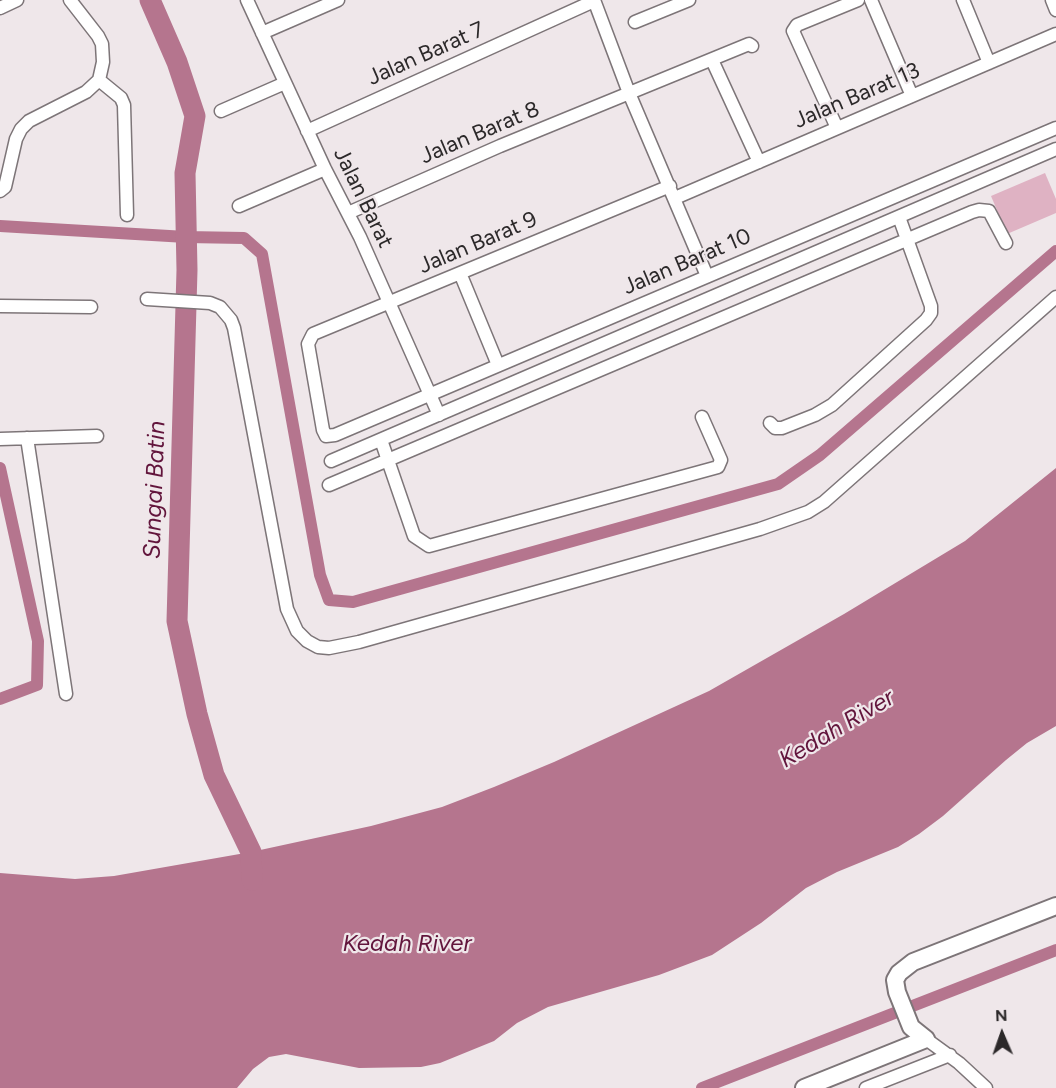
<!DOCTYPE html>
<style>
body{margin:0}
#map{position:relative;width:1056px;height:1088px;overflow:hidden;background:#efe7ea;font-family:Figtree,sans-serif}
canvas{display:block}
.north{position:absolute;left:972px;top:1004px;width:60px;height:60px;-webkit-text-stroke:4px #efe7ea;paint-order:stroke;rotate:358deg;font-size:16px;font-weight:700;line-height:24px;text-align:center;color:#2c292a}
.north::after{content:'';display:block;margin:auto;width:21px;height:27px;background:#2c292a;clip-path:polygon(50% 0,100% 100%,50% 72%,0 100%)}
</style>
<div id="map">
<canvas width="1056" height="1088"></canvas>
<div class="north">N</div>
</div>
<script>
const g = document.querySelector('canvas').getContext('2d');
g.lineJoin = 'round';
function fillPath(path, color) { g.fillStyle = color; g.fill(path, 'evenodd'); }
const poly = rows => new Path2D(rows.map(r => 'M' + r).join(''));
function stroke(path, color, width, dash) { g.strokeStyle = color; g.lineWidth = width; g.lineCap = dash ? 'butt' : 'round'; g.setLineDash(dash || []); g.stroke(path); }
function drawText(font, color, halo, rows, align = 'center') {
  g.font = font + ' Figtree,sans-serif'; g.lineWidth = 4.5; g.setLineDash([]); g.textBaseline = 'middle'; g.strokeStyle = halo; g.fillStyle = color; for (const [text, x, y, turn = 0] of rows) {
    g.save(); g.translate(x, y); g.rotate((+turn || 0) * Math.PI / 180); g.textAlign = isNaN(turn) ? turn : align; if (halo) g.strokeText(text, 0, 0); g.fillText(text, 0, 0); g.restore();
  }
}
fillPath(poly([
 [1045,173,1056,199,1056,213,1007,234,991,196]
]), '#dfb2c3');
fillPath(poly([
 [1056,468,1056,726,1027,743,1006,760,943,816,919,834,898,847,837,872,806,888,761,923,712,955,659,975,548,1007,517,1023,494,1041,440,1063,421,1067,359,1068,286,1054,269,1057,253,1069,237,1088,0,1088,0,873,75,879,114,876,251,852,371,826,442,807,494,787,554,762,709,691,844,614,965,541]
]), '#b5758e');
stroke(poly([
 [0,226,186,237,244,238,262,254,320,575,329,600,353,602,778,484,820,455,1056,251],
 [0,468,38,641,37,685,0,699],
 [702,1088,1056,950]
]), '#b5758e', 12);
stroke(poly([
 [150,0,177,62,195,116,185,173,187,270,177,621,197,714,214,775,251,852,252,880]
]), '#b5758e', 21);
const street = poly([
 [247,0,325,169,360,237,439,415],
 [594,0,629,93,707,276],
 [871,0,912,96],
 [963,0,989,63],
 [1052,0,1056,10],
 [0,8,17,0],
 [635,22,689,0],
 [262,33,338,0],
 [712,60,759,162],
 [99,80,121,98,124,105,127,215],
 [221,111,285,83],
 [837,128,793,31,797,25,858,0],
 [307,131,594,1],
 [670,186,313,334,308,344,323,430,326,436,335,435,1056,128],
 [0,191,5,187,16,139,21,129,29,121,86,92,99,80,103,62,102,44,98,36,70,0],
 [675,198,1056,34],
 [239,206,325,169],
 [348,213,500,146,749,44,752,46],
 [460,273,498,365],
 [147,299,210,303,220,307,231,320,234,328,287,609,297,631,307,641,318,647,329,648,359,642,760,529,808,512,824,502,1056,297],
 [0,306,91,307],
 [770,423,775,428,782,428,815,415,832,405,926,320,931,313,931,306,899,217],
 [27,438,66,694],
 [0,439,97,436],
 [381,440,414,536,429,546,718,467,721,460,702,417],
 [331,461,1056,149],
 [329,485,972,212,979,210,989,211,1006,243],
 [926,1039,959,1063,986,1088],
 [866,1088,950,1055]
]);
const secondary = poly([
 [926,1039,911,1027,897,992,895,980,899,973,913,962,1056,906],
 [804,1088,926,1039]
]);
stroke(street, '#7d7578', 15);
stroke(secondary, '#7d7578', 20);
stroke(street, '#fff', 12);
stroke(secondary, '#fff', 16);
drawText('22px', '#2c292a', '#efe7ea', [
 ["Jalan Barat 7",426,54,-24],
 ["Jalan Barat 13",857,96,-23],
 ["Jalan Barat 8",480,133,-23],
 ["Jalan Barat",363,198,64],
 ["Jalan Barat 9",478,243,-23],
 ["Jalan Barat 10",687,262,-23]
]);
drawText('italic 24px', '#62153c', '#efe7ea', [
 ["Sungai Batin",155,490,-88],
 ["Kedah River",837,729,-31],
 ["Kedah River",407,944]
]);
</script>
